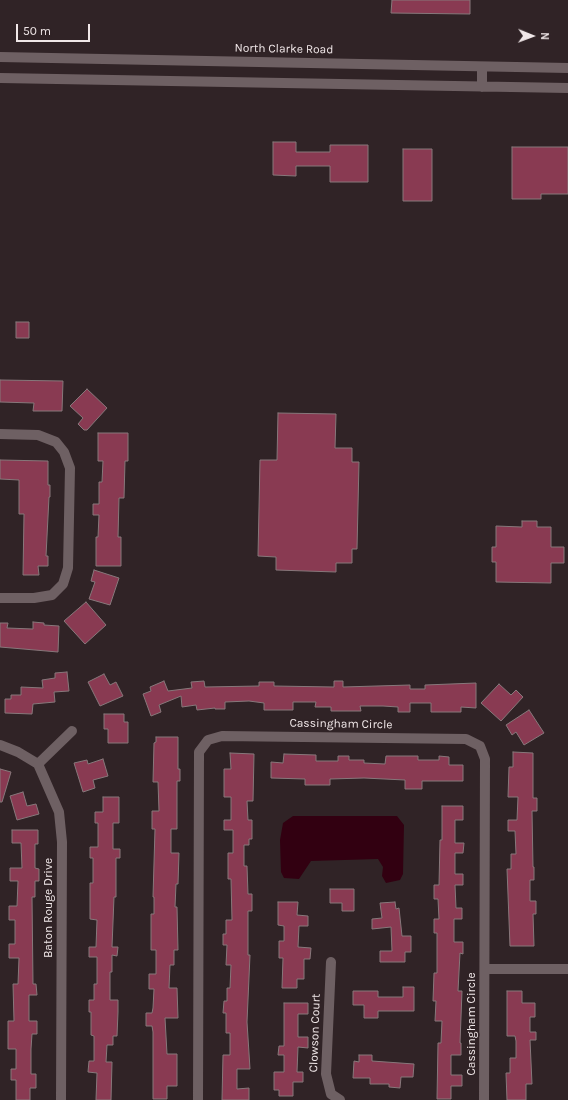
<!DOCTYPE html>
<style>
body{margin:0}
#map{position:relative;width:568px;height:1100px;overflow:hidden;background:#302326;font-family:Karla,sans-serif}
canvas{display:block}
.north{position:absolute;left:512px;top:16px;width:40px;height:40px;-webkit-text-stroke:3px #302326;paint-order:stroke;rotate:91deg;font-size:11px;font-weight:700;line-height:16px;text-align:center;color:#f0e7e8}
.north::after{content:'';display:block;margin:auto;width:14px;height:18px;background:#f0e7e8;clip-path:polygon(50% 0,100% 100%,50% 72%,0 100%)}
.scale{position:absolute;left:16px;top:24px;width:74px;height:18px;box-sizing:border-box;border:2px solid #f0e7e8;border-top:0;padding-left:5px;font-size:12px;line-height:14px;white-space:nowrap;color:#f0e7e8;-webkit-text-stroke:3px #302326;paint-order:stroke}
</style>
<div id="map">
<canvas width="568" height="1100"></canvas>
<div class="north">N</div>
<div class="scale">50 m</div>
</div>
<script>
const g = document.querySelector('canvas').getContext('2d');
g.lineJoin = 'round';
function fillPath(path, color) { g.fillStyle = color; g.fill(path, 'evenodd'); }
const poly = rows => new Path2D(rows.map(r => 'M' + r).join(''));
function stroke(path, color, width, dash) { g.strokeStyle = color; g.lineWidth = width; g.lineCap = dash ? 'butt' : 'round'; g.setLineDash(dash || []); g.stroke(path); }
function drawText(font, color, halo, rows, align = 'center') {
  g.font = font + ' Karla,sans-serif'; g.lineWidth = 3; g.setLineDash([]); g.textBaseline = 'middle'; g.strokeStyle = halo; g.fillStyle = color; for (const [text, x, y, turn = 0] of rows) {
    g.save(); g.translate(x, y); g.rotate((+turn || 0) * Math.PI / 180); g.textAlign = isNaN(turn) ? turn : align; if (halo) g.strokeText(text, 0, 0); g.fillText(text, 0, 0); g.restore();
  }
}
fillPath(poly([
 [293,816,397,816,404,825,403,874,400,880,386,883,382,876,383,867,378,859,311,861,299,879,284,878,281,872,280,840,283,823]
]), '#320011');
const building = poly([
 [392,0,470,0,470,14,391,13,392,0],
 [273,142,296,142,296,152,330,152,330,145,368,145,368,182,330,182,330,166,296,166,296,176,273,175,273,142],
 [512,147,568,147,568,194,541,194,541,199,512,199,512,147],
 [403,149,432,149,432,201,403,201,403,149],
 [16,322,29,322,29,338,16,338,16,322],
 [0,380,63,381,62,411,33,411,34,403,0,402,0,380],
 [87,389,107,408,87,430,84,430,78,424,83,418,70,406,87,389],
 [278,413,336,414,335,448,352,448,352,462,359,462,357,549,352,549,352,563,336,563,336,572,276,570,276,557,258,556,260,460,277,460,278,413],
 [98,433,128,433,128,461,125,461,124,498,119,498,118,537,121,537,121,566,96,566,96,537,98,537,99,515,93,515,93,504,99,504,99,482,102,482,103,461,98,461,98,433],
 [0,460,48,461,48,485,50,485,50,497,49,497,46,556,48,556,48,566,38,566,39,575,23,575,24,514,19,514,19,480,0,479,0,460],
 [522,521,537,521,537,527,551,527,551,547,564,547,564,563,551,563,551,583,496,582,496,562,492,562,492,547,496,547,496,526,522,527,522,521],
 [94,570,119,578,110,605,89,599,95,582,91,581,94,570],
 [86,602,106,625,85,644,64,621,86,602],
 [33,622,44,623,44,625,59,626,58,652,0,647,0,623,8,623,7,628,33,629,33,622],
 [67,672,69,691,54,692,55,702,33,704,32,714,5,713,5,699,11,699,11,695,21,695,21,687,43,688,42,680,55,678,55,673,67,672],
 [104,674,110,685,116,682,123,696,100,706,88,682,104,674],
 [164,681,168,691,192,688,191,682,204,681,205,687,259,686,259,682,274,682,274,686,334,687,334,681,343,681,343,687,410,685,410,689,425,689,425,685,476,683,476,708,461,707,461,712,431,712,431,703,410,703,410,712,398,712,398,707,383,706,360,706,361,711,331,711,331,707,315,707,316,702,293,702,293,710,264,710,264,703,249,701,225,702,225,709,215,709,215,708,197,710,196,705,182,707,181,696,159,705,161,712,151,716,143,694,151,691,150,687,164,681],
 [499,684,511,695,516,690,523,697,501,721,481,703,499,684],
 [529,710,544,733,524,745,516,732,512,735,506,725,529,710],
 [104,714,124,714,124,722,128,722,128,743,108,743,108,729,104,729,104,714],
 [156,737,178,737,178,769,180,769,180,781,177,781,177,829,171,829,171,853,179,853,178,884,176,884,175,907,177,907,178,950,174,950,174,965,170,965,169,988,177,988,178,1018,165,1018,167,1054,177,1054,177,1086,167,1086,167,1099,153,1099,153,1032,152,1026,146,1026,146,1013,152,1013,153,1008,154,989,149,989,149,974,156,974,156,950,151,950,151,914,154,914,154,897,153,897,155,829,152,829,152,811,159,811,158,782,153,782,154,743,156,742,156,737],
 [513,752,533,753,533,798,537,798,537,811,532,811,533,867,534,867,534,880,530,880,530,901,536,901,536,914,533,914,534,946,510,946,507,869,511,869,511,854,516,854,515,831,508,831,508,820,517,820,518,797,508,797,509,767,513,767,513,752],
 [230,753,254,754,253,801,247,801,248,820,252,820,252,839,249,839,249,845,244,845,244,866,247,866,248,894,252,894,252,911,248,911,248,955,250,955,247,1022,250,1069,237,1069,237,1089,249,1088,249,1100,222,1100,223,1055,230,1055,230,1033,226,1033,226,1013,223,1013,224,1001,227,1001,227,988,230,988,231,965,226,965,227,945,223,945,223,934,226,934,226,920,232,920,231,879,228,879,228,853,233,853,233,830,224,830,224,820,231,820,231,797,224,797,224,769,231,769,230,753],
 [284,754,316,755,316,761,338,761,338,756,349,756,349,760,364,760,364,763,385,764,386,756,418,756,418,760,439,760,439,756,449,757,449,765,463,765,463,781,422,781,422,789,405,789,405,780,364,778,330,779,330,785,305,785,305,779,271,778,271,762,283,763,284,754],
 [103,759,108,776,93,780,95,788,83,792,74,763,87,760,88,764,103,759],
 [0,769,11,772,2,802,0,802,0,769],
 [23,792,27,806,36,804,39,814,17,820,10,796,23,792],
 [103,797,119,797,119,823,113,823,113,849,120,849,120,858,116,858,116,897,114,897,112,947,118,947,117,956,112,955,112,972,110,972,110,1000,118,1000,118,1012,117,1036,113,1036,113,1045,107,1045,106,1062,112,1062,111,1100,96,1100,97,1073,88,1072,89,1061,94,1061,94,1036,91,1035,91,1012,89,1012,89,1000,94,1000,94,984,97,984,97,957,89,957,89,947,96,947,97,920,90,919,90,883,93,883,93,858,90,858,90,847,98,847,98,823,95,823,95,812,103,812,103,797],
 [442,806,463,806,463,820,455,820,455,843,464,843,463,853,455,853,455,874,463,874,463,885,455,885,456,908,462,908,462,919,454,919,454,942,463,942,463,954,460,953,458,991,462,991,460,1043,461,1043,461,1055,451,1055,451,1075,462,1075,462,1086,451,1086,451,1099,437,1099,438,1043,441,1043,442,1021,435,1021,436,1001,433,1001,434,973,437,973,437,933,434,933,434,919,439,919,438,899,434,899,434,885,439,885,440,840,442,840,442,806],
 [12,830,38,830,38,844,35,844,35,868,39,869,39,881,35,881,35,897,32,897,33,984,36,984,37,995,29,995,29,1021,37,1021,37,1034,32,1034,31,1049,31,1074,36,1074,36,1088,30,1088,30,1100,16,1100,16,1080,11,1080,11,1069,16,1069,16,1049,8,1049,8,1021,14,1021,13,984,18,984,19,958,9,958,9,944,15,944,15,920,9,920,9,906,17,906,18,881,10,881,10,868,22,868,21,843,12,843,12,830],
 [330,889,354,889,354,911,342,911,342,903,330,903,330,889],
 [278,902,298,902,297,915,308,916,308,926,299,926,298,947,311,948,310,959,304,959,304,979,297,979,297,988,282,988,283,958,279,958,279,941,284,941,284,926,278,925,278,902],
 [395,902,396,909,399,908,402,936,411,936,411,952,405,952,405,962,380,962,380,951,392,951,391,927,372,929,372,919,382,918,380,903,395,902],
 [403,987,414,987,414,1011,378,1011,378,1018,364,1018,364,1005,353,1005,353,991,378,991,378,997,403,997,403,987],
 [507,991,522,991,522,1003,535,1003,535,1017,530,1017,530,1032,536,1032,536,1040,530,1040,532,1084,526,1084,526,1100,507,1100,506,1073,510,1073,510,1058,516,1058,516,1041,515,1036,507,1036,507,991],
 [284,1003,308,1003,308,1014,298,1014,298,1037,308,1037,308,1048,298,1047,297,1072,303,1072,303,1082,293,1082,293,1096,279,1096,279,1090,274,1090,274,1072,284,1072,284,1055,278,1055,279,1046,284,1046,284,1003],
 [359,1055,372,1055,372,1061,414,1064,413,1077,401,1077,400,1088,389,1087,389,1084,370,1084,370,1078,353,1078,354,1061,359,1062,359,1055]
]);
fillPath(building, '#893a52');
stroke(building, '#87787b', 1);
stroke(poly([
 [0,434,38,435,56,442,64,452,70,468,68,568,63,584,52,595,34,598,0,598],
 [0,745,18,752,38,764,59,812,62,842,61,1100],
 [38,764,72,731],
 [331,962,326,1074,331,1094,340,1100],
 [485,969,568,969],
 [198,1100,199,752,208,740,222,736,466,739,480,746,485,759,484,1100]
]), '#6e6063', 10);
stroke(poly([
 [0,57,568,68],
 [0,78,568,88],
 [482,87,482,67]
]), '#6e6063', 10);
drawText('12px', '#f0e7e8', '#302326', [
 ["North Clarke Road",284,49,1],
 ["Cassingham Circle",341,724,1],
 ["Baton Rouge Drive",49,908,-90],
 ["Cassingham Circle",472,1024,-90],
 ["Clowson Court",315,1033,-88]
]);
</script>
